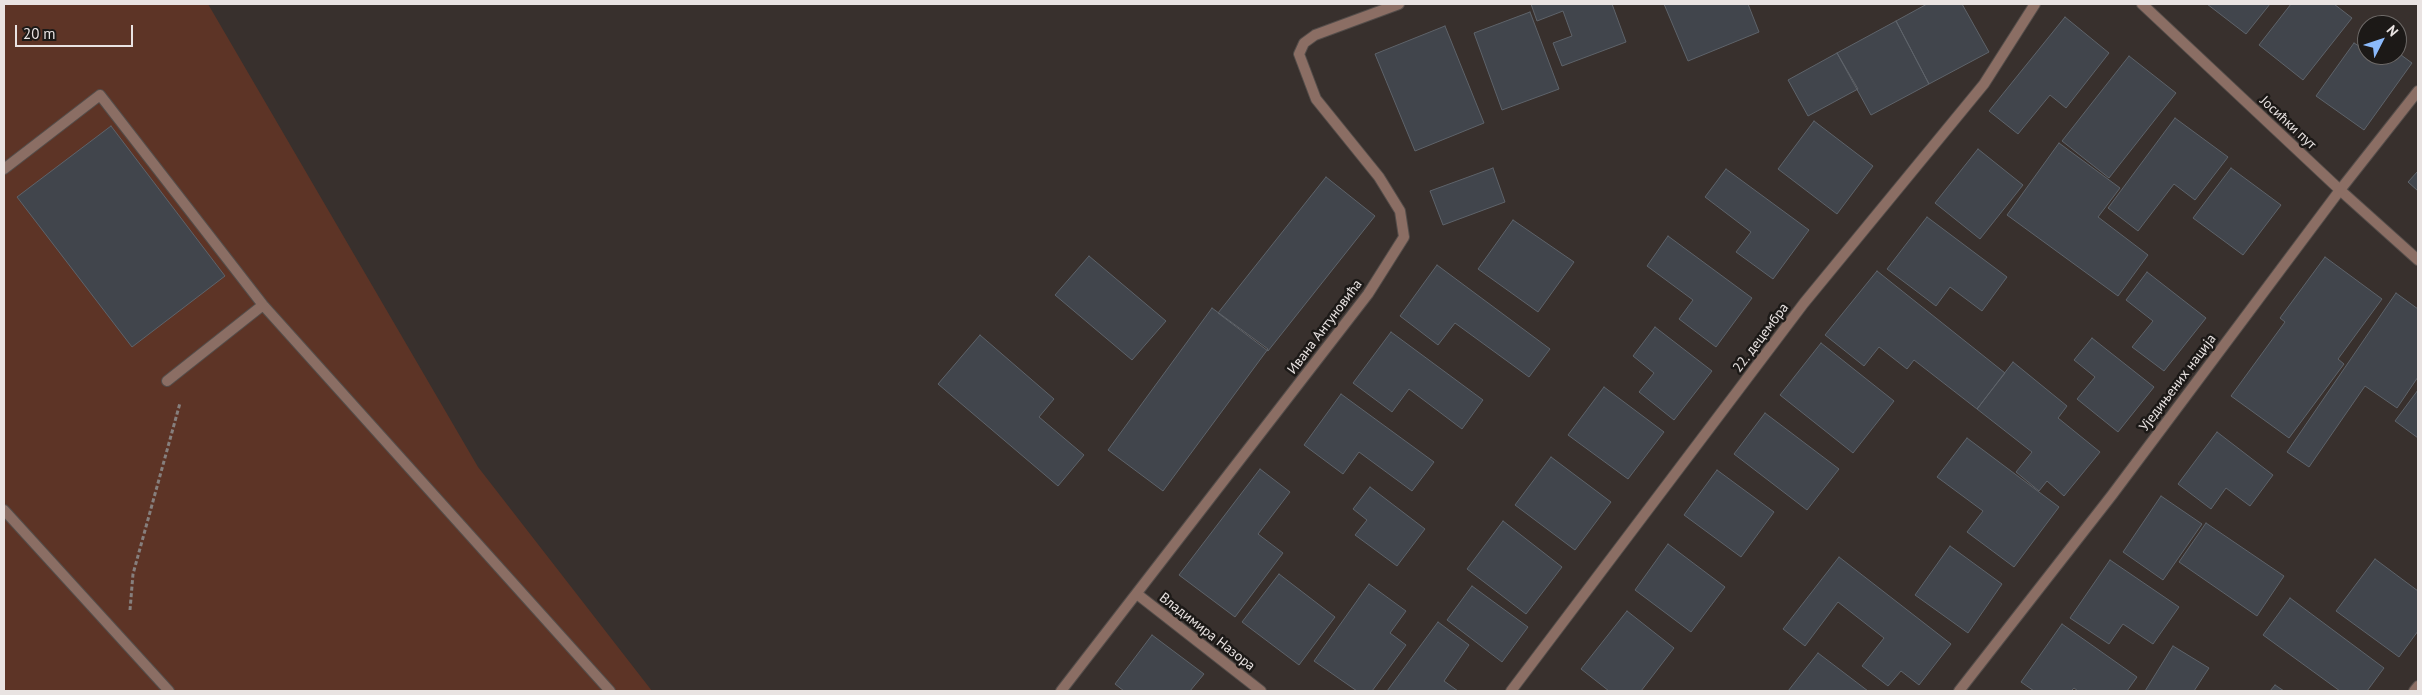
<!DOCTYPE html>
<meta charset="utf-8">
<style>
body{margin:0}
#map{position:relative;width:2422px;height:695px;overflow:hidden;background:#38302d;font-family:"PT Sans",sans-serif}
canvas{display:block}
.frame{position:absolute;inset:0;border:5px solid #e9e3e2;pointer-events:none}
.north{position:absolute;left:2357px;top:15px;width:50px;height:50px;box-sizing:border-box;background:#1c1917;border:1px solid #6e6a68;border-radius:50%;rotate:49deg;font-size:14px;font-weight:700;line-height:20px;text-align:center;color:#e9e3e2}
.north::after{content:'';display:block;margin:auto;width:18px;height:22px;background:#8bbafc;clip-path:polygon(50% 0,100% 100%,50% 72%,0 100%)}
.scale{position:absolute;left:15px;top:25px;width:118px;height:22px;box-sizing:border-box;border:2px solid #e9e3e2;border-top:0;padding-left:6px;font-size:15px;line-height:18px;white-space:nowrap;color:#e9e3e2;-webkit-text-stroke:4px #1c1917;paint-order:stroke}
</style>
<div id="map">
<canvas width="2422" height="695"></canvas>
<div class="frame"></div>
<div class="north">N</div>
<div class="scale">20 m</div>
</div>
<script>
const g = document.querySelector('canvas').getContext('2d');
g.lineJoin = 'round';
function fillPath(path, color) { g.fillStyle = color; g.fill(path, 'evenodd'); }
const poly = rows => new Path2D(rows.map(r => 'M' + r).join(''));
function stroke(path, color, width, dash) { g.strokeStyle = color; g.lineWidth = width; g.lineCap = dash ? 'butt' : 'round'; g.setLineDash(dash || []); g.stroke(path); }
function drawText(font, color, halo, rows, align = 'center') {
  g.font = font + ' "PT Sans",sans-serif'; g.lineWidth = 5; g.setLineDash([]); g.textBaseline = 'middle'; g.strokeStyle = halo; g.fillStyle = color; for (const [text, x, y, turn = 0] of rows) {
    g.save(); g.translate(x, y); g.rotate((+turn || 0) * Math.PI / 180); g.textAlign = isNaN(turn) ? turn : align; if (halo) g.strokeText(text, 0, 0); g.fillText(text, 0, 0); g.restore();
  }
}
fillPath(poly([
 [4,4,208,4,478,467,652,691,4,691]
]), '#5d3426');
const building = poly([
 [1531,4,1612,4,1626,42,1562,66,1553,43,1572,36,1563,11,1537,21,1531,4],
 [1664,4,1748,4,1759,32,1688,61,1664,4],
 [1927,4,1962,4,1989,52,1929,84,1896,21,1927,4],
 [2207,4,2270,4,2246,34,2207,4],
 [2291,4,2334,4,2352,18,2303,80,2259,45,2291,4],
 [1530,12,1559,89,1502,110,1474,33,1530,12],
 [2065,17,2109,53,2066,108,2050,95,2018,134,1989,111,2065,17],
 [1896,21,1929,84,1871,115,1837,53,1896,21],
 [1445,26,1484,123,1415,151,1375,54,1445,26],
 [2354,43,2367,51,2367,55,2376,58,2379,55,2397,55,2397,52,2412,63,2364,130,2316,96,2354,43],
 [1837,53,1858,89,1808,116,1788,80,1837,53],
 [2129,56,2176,93,2109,178,2062,141,2129,56],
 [2175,118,2228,157,2195,200,2174,184,2138,231,2108,208,2175,118],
 [1814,121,1873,166,1837,214,1778,169,1814,121],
 [111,126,225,276,132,347,17,197,111,126],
 [2059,143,2120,188,2098,217,2148,255,2118,296,2007,215,2059,143],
 [1978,149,2023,185,1980,239,1935,203,1978,149],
 [1493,168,1505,202,1443,225,1430,191,1493,168],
 [2231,168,2281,205,2243,255,2193,218,2231,168],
 [1726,169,1809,230,1773,279,1736,252,1751,232,1705,197,1726,169],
 [2418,171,2418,191,2408,182,2418,171],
 [1326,177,1375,216,1268,351,1218,313,1326,177],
 [1927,217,2007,277,1982,311,1950,287,1936,306,1887,269,1927,217],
 [1513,220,1574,262,1538,312,1478,269,1513,220],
 [1668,236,1752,298,1716,347,1679,319,1693,300,1647,266,1668,236],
 [1089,256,1166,321,1132,360,1055,295,1089,256],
 [2325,257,2382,299,2338,359,2344,364,2289,438,2231,396,2285,322,2280,318,2325,257],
 [1437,265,1550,349,1529,377,1455,323,1438,345,1400,316,1437,265],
 [1877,271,2005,373,1977,409,1914,360,1907,369,1879,347,1864,366,1825,335,1877,271],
 [2147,272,2206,318,2164,371,2132,347,2153,321,2126,300,2147,272],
 [2396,293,2418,309,2418,377,2397,408,2365,386,2309,467,2287,452,2396,293],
 [1212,308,1268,349,1163,491,1108,450,1212,308],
 [1655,327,1712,371,1674,420,1639,392,1654,373,1633,356,1655,327],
 [1391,332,1483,400,1462,429,1409,389,1392,412,1353,383,1391,332],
 [980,335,1054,399,1039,417,1084,455,1058,486,938,384,980,335],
 [2092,338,2154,387,2118,432,2077,399,2095,377,2074,360,2092,338],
 [1821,343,1894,401,1853,453,1780,395,1821,343],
 [2013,362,2067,406,2058,418,2100,452,2064,496,2047,481,2039,491,2016,472,2032,452,1977,409,2013,362],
 [1604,387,1664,432,1628,479,1568,435,1604,387],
 [2418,390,2418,438,2395,421,2418,390],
 [1341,394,1434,462,1412,491,1359,452,1343,474,1304,445,1341,394],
 [1765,413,1839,469,1807,510,1734,454,1765,413],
 [2217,432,2273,475,2250,506,2226,488,2211,509,2178,484,2217,432],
 [1967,438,2059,507,2014,567,1967,532,1983,511,1937,477,1967,438],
 [1551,457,1611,502,1575,550,1515,505,1551,457],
 [1260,469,1290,492,1258,534,1283,553,1235,617,1179,575,1260,469],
 [1717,470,1774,512,1741,557,1684,515,1717,470],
 [1370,487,1425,529,1397,566,1355,535,1367,520,1353,509,1370,487],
 [2161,496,2202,524,2163,580,2123,552,2161,496],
 [1503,521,1562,567,1526,614,1467,569,1503,521],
 [2206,523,2284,576,2257,616,2179,562,2206,523],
 [1668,544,1725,587,1691,632,1635,590,1668,544],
 [1950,546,2002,584,1968,633,1915,595,1950,546],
 [1839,557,1951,644,1919,685,1901,671,1888,686,1862,666,1884,638,1838,602,1805,646,1783,629,1839,557],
 [2375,559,2418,591,2418,631,2399,657,2336,611,2375,559],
 [2110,560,2179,607,2153,644,2123,624,2109,644,2070,618,2110,560],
 [1279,574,1335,617,1299,665,1242,622,1279,574],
 [1369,584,1406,611,1390,633,1406,645,1372,691,1357,691,1314,661,1369,584],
 [1472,586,1528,627,1502,662,1447,620,1472,586],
 [2290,598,2384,668,2367,691,2340,691,2263,635,2290,598],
 [1627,611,1674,648,1641,691,1609,691,1581,669,1627,611],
 [1438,622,1469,645,1444,681,1458,691,1387,691,1438,622],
 [2062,624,2137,677,2127,691,2078,691,2074,688,2071,691,2034,691,2021,682,2062,624],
 [1152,635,1204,674,1190,691,1124,691,1115,684,1152,635],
 [2173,646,2209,668,2194,691,2145,691,2173,646],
 [1818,653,1868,691,1788,691,1818,653],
 [2275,685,2284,691,2270,691,2275,685]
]);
fillPath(building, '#41454c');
stroke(building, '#5e636a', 1);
const service = poly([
 [4,169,100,95,263,305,610,691],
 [167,381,263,305],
 [4,510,169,691]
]);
const minor = poly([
 [2142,4,2340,190,2418,260],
 [1137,594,1261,691],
 [1061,691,1368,294,1404,237,1400,211,1379,177,1316,99,1299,54,1304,43,1315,35,1399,4],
 [1511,691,1804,303,1984,84,2035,4],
 [1959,691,2112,495,2340,190,2418,91],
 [2414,691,2418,686]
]);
stroke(service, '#544d4a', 12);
stroke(minor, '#544d4a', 12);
stroke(poly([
 [130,610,133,574,180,403]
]), '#867f7d', 3, [4, 2.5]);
stroke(service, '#8b6e64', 10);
stroke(minor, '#8b6e64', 10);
drawText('14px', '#e9e3e2', '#1c1917', [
 ["Јосићки пут",2288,123,43],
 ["Ивана Антуновића",1325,327,-53],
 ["22. децембра",1761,338,-53],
 ["Уједињених нација",2178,383,-53],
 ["Владимира Назора",1207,632,38]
]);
</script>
